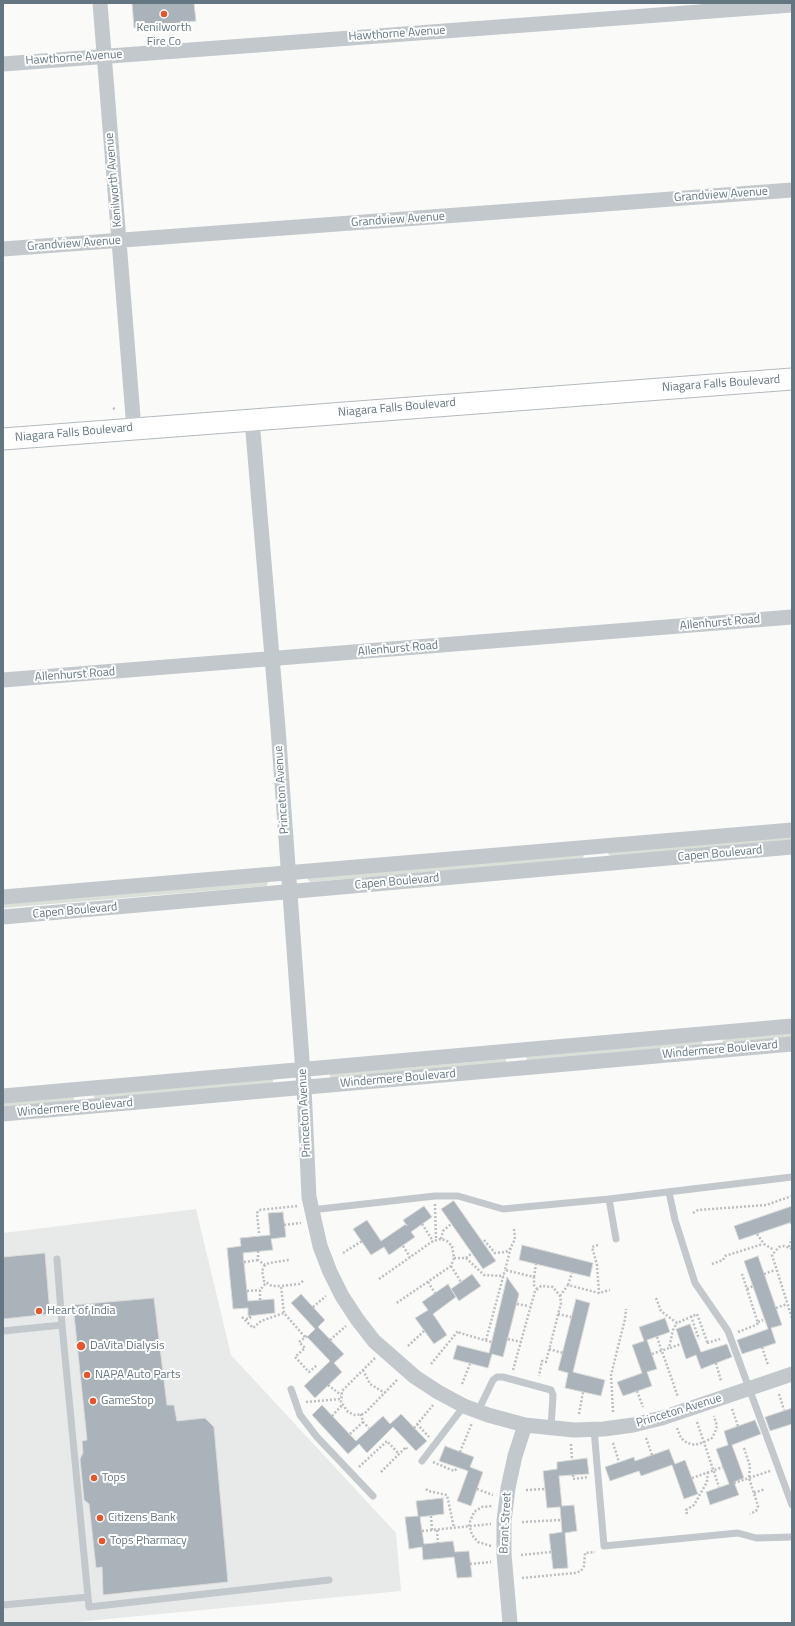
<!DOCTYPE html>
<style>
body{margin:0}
#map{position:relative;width:795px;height:1626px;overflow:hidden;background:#fafaf8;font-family:"Titillium Web",sans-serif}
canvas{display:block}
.frame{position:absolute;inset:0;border:4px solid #657683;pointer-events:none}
</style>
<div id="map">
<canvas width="795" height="1626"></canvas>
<div class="frame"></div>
</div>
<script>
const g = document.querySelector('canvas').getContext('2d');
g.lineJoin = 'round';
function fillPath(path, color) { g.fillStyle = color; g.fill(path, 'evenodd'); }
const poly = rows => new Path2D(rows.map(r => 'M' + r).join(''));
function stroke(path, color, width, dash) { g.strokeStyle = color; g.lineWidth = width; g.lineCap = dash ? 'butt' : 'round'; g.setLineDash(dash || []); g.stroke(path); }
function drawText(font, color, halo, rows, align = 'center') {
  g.font = font + ' "Titillium Web",sans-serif'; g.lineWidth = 4; g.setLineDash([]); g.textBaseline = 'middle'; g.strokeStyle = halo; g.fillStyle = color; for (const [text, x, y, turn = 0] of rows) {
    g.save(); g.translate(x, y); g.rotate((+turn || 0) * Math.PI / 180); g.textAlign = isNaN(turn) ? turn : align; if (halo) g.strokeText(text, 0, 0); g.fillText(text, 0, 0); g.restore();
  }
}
fillPath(poly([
 [196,1209,231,1355,396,1533,401,1591,66,1623,3,1623,3,1233]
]), '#e8e9e9');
fillPath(poly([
 [792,835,792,840,611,856,608,854,609,852],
 [584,854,583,859,311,882,308,880,308,878],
 [268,881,267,886,3,908,3,903],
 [792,1032,792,1040,723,1044,722,1043,725,1038],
 [702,1041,703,1047,527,1062,526,1059,527,1057],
 [506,1059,506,1064,331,1079,330,1076,331,1074],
 [273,1078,273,1084,95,1099,94,1097,94,1094],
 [74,1096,74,1101,3,1108,3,1101]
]), '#dadfd7');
const building = poly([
 [132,3,194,3,196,21,134,28,132,3],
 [453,1201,454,1201,496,1261,483,1269,441,1209,453,1201],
 [424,1206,432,1217,411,1232,415,1237,389,1255,384,1247,371,1255,353,1229,367,1220,381,1241,406,1224,407,1226,403,1220,424,1206],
 [792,1206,792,1222,739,1240,734,1226,792,1206],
 [283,1212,286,1237,271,1239,273,1250,243,1253,248,1301,274,1299,275,1313,248,1316,248,1308,233,1309,227,1248,241,1246,240,1238,270,1235,268,1213,283,1212],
 [522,1245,593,1263,590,1277,519,1260,522,1245],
 [45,1253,50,1314,3,1319,3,1257,45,1253],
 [758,1256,782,1325,771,1328,776,1343,742,1354,737,1340,768,1329,744,1261,758,1256],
 [472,1274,481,1286,459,1301,451,1289,472,1274],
 [507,1277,519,1294,503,1357,492,1354,488,1368,453,1359,457,1345,489,1353,507,1277],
 [448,1284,456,1297,433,1314,447,1335,434,1344,415,1318,428,1310,422,1302,448,1284],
 [301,1294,325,1320,318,1327,344,1354,334,1363,342,1372,315,1398,304,1386,330,1361,307,1337,315,1329,291,1303,301,1294],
 [154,1298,167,1405,174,1405,177,1421,205,1418,214,1427,228,1582,103,1595,102,1567,96,1568,89,1504,84,1500,80,1459,83,1453,82,1441,87,1440,73,1305,154,1298],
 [576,1299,590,1303,573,1372,605,1380,601,1396,565,1388,568,1373,558,1370,576,1299],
 [665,1318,670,1332,647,1340,657,1369,647,1372,652,1386,623,1396,617,1382,642,1373,632,1345,644,1341,639,1327,665,1318],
 [690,1324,701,1352,727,1344,732,1357,701,1369,696,1355,686,1359,676,1329,690,1324],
 [322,1405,356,1441,383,1416,390,1424,401,1414,427,1441,416,1451,393,1427,367,1453,359,1444,348,1454,312,1415,322,1405],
 [792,1408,792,1424,770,1431,765,1417,792,1408],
 [755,1420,761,1434,732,1445,744,1478,734,1482,739,1495,710,1505,706,1492,729,1484,716,1449,728,1445,724,1431,755,1420],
 [445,1446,474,1457,470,1467,483,1472,471,1506,457,1501,468,1471,439,1461,445,1446],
 [669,1449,675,1464,685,1460,698,1494,684,1499,672,1465,641,1476,639,1471,610,1481,605,1467,634,1457,635,1461,669,1449],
 [587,1458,589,1474,559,1476,562,1506,574,1505,577,1531,565,1533,568,1568,553,1569,549,1534,562,1532,560,1507,547,1508,543,1471,557,1469,557,1462,587,1458],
 [443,1498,444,1514,420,1517,424,1544,453,1541,455,1552,469,1551,472,1577,457,1578,454,1557,423,1560,422,1547,409,1549,405,1517,418,1516,416,1501,443,1498]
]);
fillPath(building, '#aab3b9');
stroke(building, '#dcdcda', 1);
const secondary = poly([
 [3,439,792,379]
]);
stroke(secondary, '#b3babf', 23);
stroke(poly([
 [113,408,116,410],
 [435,1204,436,1240],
 [693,1213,698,1210,766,1205,792,1196],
 [791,1222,792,1226],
 [422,1224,433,1241],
 [284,1225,301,1223],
 [514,1229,515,1239,511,1247,505,1270,534,1277,534,1285,537,1289],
 [259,1233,257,1213,259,1210,297,1206],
 [757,1234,764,1244,774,1250],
 [441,1239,443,1231,451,1224],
 [484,1240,495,1253,506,1252,511,1248],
 [598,1245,592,1247,597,1265,599,1293],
 [403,1246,410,1257],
 [789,1247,792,1238],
 [792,1249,784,1246,779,1247,772,1255,792,1318],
 [258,1251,258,1260,265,1265,269,1263,289,1260],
 [343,1253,362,1241],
 [454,1258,466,1258,484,1275,504,1276],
 [466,1258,472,1253],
 [244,1262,258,1260],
 [712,1264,723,1260,725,1256,763,1244],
 [265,1265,262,1271,264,1281,272,1286,281,1286],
 [451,1266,461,1282],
 [764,1274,775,1270],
 [534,1277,536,1264],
 [379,1279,433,1241,441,1239,447,1241,452,1246,454,1258,451,1266,395,1304],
 [303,1281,299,1284,281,1286,284,1313,305,1337],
 [428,1282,435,1293],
 [568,1285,572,1273],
 [747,1289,753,1286],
 [247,1291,260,1290],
 [560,1296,568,1285,599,1293,610,1290],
 [656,1298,661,1311,677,1323,697,1314,708,1344],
 [260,1300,260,1290,266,1283],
 [517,1304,529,1306],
 [313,1307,326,1296],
 [776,1308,787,1304],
 [558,1314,571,1317],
 [691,1316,699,1339],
 [242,1317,253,1328,261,1321,284,1313],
 [246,1319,250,1318,250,1316],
 [758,1322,763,1320],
 [738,1332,756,1325,758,1323,742,1274],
 [307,1336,299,1342,305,1348,295,1357,309,1372,317,1365],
 [657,1337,678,1397],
 [508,1339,521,1342],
 [330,1340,346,1326],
 [486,1340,505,1270],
 [707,1343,720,1339],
 [408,1346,424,1331],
 [762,1347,768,1365],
 [670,1348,681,1344],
 [549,1349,563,1353],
 [652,1354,669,1348,673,1330,677,1323],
 [375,1358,342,1391,341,1402,348,1412,355,1415,364,1414,398,1379],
 [716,1363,721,1381],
 [431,1364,458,1331,460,1333,491,1342],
 [363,1370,370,1384,385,1393],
 [513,1370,535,1291,541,1286,553,1287,560,1296,561,1303,546,1362,542,1361,539,1376],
 [462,1384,470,1364],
 [328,1385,341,1395],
 [637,1391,643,1407],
 [779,1394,784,1410],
 [306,1402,341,1399],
 [732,1409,738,1426],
 [613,1412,611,1375,625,1319,626,1309],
 [361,1414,363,1422,369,1428],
 [579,1414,583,1392],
 [332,1416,343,1404],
 [697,1422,719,1487],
 [417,1424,429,1437],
 [414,1428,434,1404],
 [677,1428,681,1438,687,1443,695,1445,704,1442,712,1438,715,1432,717,1426,714,1416],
 [350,1434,363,1422],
 [646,1438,652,1455],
 [613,1443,619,1462],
 [571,1444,572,1460],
 [744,1448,750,1466,749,1478,758,1506,756,1511,750,1514],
 [460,1452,472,1423],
 [433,1462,454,1471,458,1468],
 [359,1467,387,1441,399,1454],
 [381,1472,406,1447,407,1449],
 [573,1475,573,1479,589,1477],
 [692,1478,723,1467],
 [734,1483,770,1471],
 [426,1489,428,1491,447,1495,454,1528],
 [477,1489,493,1495],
 [526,1490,545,1489],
 [754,1493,765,1489],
 [687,1514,686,1510,694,1505,707,1482,708,1472],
 [431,1516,432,1530],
 [522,1522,561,1520],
 [437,1530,438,1543],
 [422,1531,491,1524],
 [491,1546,478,1542,472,1535,469,1524,474,1512,482,1507,492,1506],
 [521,1555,551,1552],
 [470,1564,491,1562],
 [522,1578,575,1573,581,1571,584,1566,585,1553,595,1552]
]), '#bbbfc2', 2.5, [2, 2]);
stroke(poly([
 [669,1192,675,1220,695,1283,728,1331,792,1505],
 [609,1199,792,1177],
 [311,1210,435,1196,458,1196,503,1209,609,1199,616,1239],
 [57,1259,62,1325],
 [3,1331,62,1325,88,1597,3,1605],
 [291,1389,300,1415,317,1437,373,1496],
 [478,1411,493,1380,497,1377,503,1377,551,1390,553,1395,551,1428],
 [594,1429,604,1546,738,1533,756,1538,792,1537],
 [422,1461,464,1406],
 [88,1597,89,1607,329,1580]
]), '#c3c8cc', 7);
stroke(poly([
 [100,3,134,429],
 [3,64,792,5],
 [3,249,792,190],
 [252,420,278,728,304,1087,309,1197,320,1246,330,1272,342,1296,357,1319,374,1341,415,1377,438,1392,464,1406,488,1415,525,1425,574,1430,604,1429,633,1425,662,1418,792,1374],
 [3,680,792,617],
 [3,897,792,830],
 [3,917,792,847],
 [3,1096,792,1026],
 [3,1114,792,1044],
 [510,1623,504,1554,504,1521,508,1488,515,1456,525,1425]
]), '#c3c8cc', 15);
stroke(secondary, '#fff', 21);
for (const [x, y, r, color] of [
 [164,14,4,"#e4572e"],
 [39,1311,4,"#e4572e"],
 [81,1346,5,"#e4572e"],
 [87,1375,4,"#e4572e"],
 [93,1401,4,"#e4572e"],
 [94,1478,4,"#e4572e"],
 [100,1518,4,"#e4572e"],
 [102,1541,4,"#e4572e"]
]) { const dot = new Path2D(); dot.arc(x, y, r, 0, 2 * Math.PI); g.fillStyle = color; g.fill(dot); stroke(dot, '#fff', 1.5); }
drawText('12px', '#657683', '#fff', [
 ["Kenilworth",164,28,"center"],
 ["Fire Co",164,42,"center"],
 ["Heart of India",47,1311],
 ["DaVita Dialysis",90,1346],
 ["NAPA Auto Parts",95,1375],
 ["GameStop",101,1401],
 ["Tops",102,1478],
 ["Citizens Bank",108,1518],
 ["Tops Pharmacy",110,1541]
], 'left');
drawText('12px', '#657683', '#fff', [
 ["Hawthorne Avenue",397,34,-4],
 ["Hawthorne Avenue",74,58,-4],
 ["Kenilworth Avenue",114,180,-95],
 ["Grandview Avenue",721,195,-4],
 ["Grandview Avenue",398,220,-4],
 ["Grandview Avenue",74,244,-4],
 ["Niagara Falls Boulevard",721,384,-4],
 ["Niagara Falls Boulevard",397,408,-5],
 ["Niagara Falls Boulevard",74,433,-5],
 ["Allenhurst Road",720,623,-5],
 ["Allenhurst Road",398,649,-5],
 ["Allenhurst Road",75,675,-4],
 ["Princeton Avenue",282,790,-94],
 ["Capen Boulevard",720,854,-5],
 ["Capen Boulevard",397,882,-5],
 ["Capen Boulevard",75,911,-5],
 ["Windermere Boulevard",720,1050,-5],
 ["Windermere Boulevard",398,1079,-5],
 ["Windermere Boulevard",75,1108,-5],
 ["Princeton Avenue",305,1113,-93],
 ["Princeton Avenue",679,1411,-17],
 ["Brant Street",506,1523,-87]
]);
</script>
